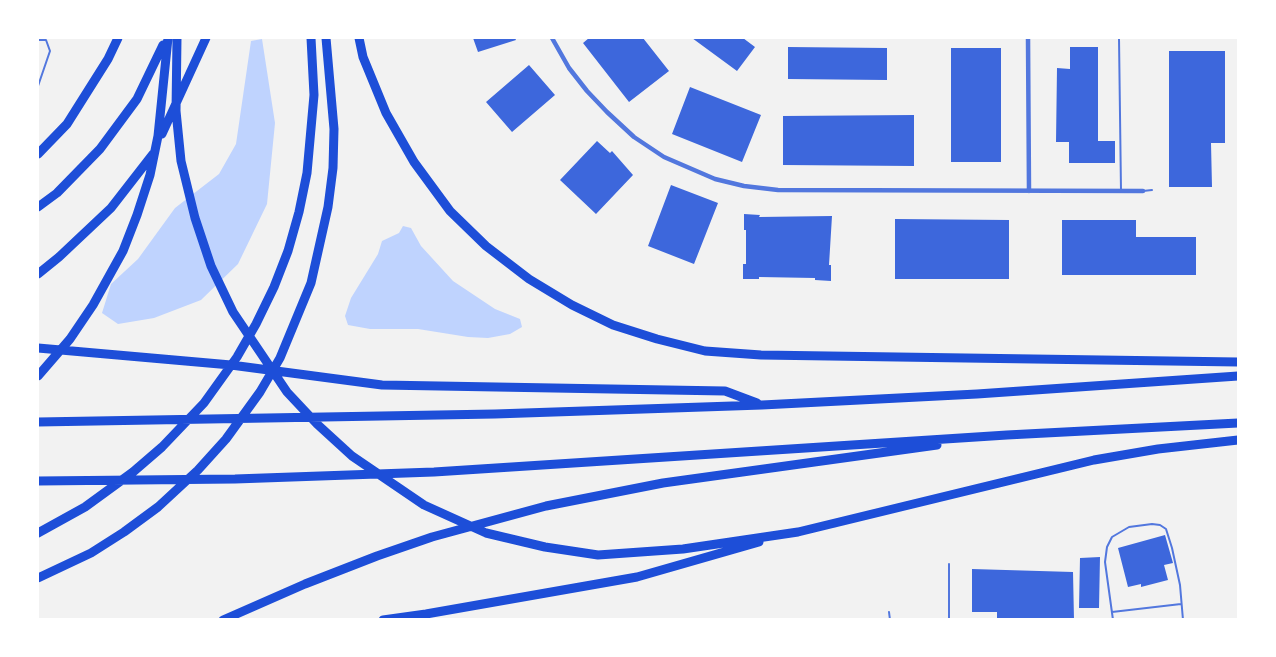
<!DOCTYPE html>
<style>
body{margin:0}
#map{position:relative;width:1276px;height:657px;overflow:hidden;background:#f2f2f2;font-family:"PT Sans Narrow",sans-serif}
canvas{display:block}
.frame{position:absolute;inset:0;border:39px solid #fff;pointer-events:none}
</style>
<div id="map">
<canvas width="1276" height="657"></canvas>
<div class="frame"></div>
</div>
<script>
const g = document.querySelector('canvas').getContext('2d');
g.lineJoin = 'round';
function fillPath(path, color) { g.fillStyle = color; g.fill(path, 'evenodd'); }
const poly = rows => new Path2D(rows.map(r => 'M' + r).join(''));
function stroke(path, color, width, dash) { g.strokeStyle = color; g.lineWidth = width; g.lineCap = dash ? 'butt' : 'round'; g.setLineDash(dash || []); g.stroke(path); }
fillPath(poly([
 [262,39,275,123,267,204,238,264,201,300,154,318,118,324,102,313,111,284,138,259,175,208,219,174,236,144,251,41],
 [403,226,411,228,421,246,453,281,495,309,520,319,522,327,510,334,488,338,468,337,418,329,370,329,348,325,345,316,351,298,378,254,382,241,399,233]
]), '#bfd3fe');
fillPath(poly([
 [473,38,515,38,516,40,478,52],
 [589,38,643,38,669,71,629,102,583,43],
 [692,38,743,38,755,47,737,71],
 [788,47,887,48,887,80,788,79],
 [1070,47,1098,47,1098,141,1115,141,1115,163,1069,163,1069,142,1056,142,1057,68,1070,69],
 [951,48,1001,48,1001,162,951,162],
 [1169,51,1225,51,1225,143,1211,143,1212,187,1169,187],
 [529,65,555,95,512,132,486,102],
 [690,87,761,115,742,162,672,134],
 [914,115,914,166,783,165,783,116],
 [597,141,610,153,612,151,633,175,596,214,560,180],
 [671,185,718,203,694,264,648,246],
 [744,214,760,215,759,217,832,216,829,265,831,265,831,281,815,280,815,278,759,277,759,279,743,279,743,264,746,264,746,230,744,230],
 [895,219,1009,220,1009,279,895,279],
 [1062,220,1136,220,1136,237,1196,237,1196,275,1062,275],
 [1165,535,1173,563,1164,565,1168,580,1141,587,1141,584,1128,587,1118,548],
 [1100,557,1099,608,1079,608,1080,558],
 [972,569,1073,572,1074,620,997,620,997,612,972,612]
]), '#3d67dc');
stroke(poly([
 [1119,38,1121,191],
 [38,40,46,40,50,51,38,86],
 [1143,191,1152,190],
 [949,564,949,620],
 [889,612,890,620],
 [1112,612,1181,604],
 [1113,620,1105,562,1107,547,1112,537,1129,527,1152,524,1160,525,1166,529,1172,548,1180,585,1183,620]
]), '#5277de', 2);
stroke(poly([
 [552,38,569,68,587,91,607,112,634,137,664,157,715,179,744,186,778,190,1143,191],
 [1028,38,1029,191]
]), '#5277de', 4.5);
stroke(poly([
 [177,38,176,111,181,161,195,218,211,266,233,312,287,392,317,424,352,456,424,505,486,533,545,547,598,555,683,549,798,532,1094,460,1158,449,1238,440],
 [359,38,363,57,386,113,414,162,450,211,486,246,529,279,572,305,613,325,657,339,705,351,761,355,1238,362],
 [162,134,206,38],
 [38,154,67,124,108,59,118,38],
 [38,207,57,193,100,149,137,99,163,45],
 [38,274,59,257,111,208,153,154],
 [38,348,231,365,382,385,725,391,757,403],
 [38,376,70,339,93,305,123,251,137,215,150,175,158,136,168,38],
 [38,422,495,414,762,405,977,394,1238,376],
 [38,481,235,479,434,472,1007,435,1238,423],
 [38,533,85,507,133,472,162,447,204,403,237,357,256,324,274,287,288,251,299,212,307,173,314,95,311,38],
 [38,578,91,553,124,532,158,507,198,470,226,439,260,392,280,358,311,283,328,207,333,168,334,129,326,38],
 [223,620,305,584,377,556,432,537,546,506,663,483,937,445],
 [383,620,426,614,637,577,759,542]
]), '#1d4ed8', 9);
</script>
